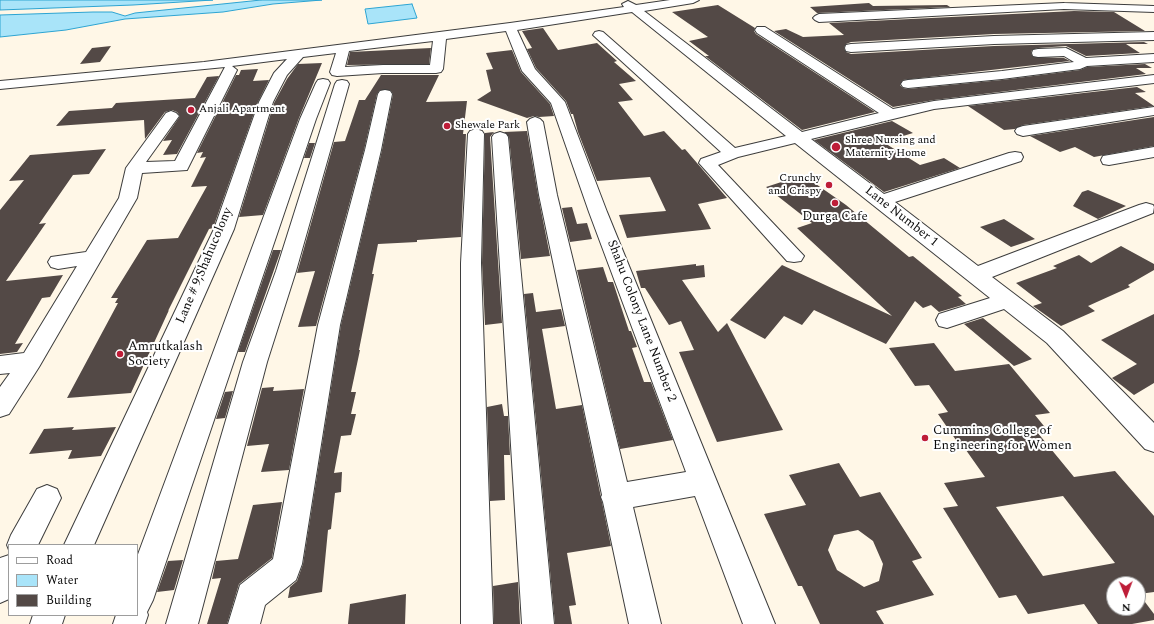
<!DOCTYPE html>
<style>
body{margin:0}
#map{position:relative;width:1154px;height:624px;overflow:hidden;background:#fff7e7;font-family:Spectral,serif}
canvas{display:block}
.legend{position:absolute;left:8px;top:544px;width:130px;height:72px;box-sizing:border-box;background:#fff;border:1px solid #9d9d9d;margin:0;padding:5px 7px;list-style:none;font-size:12px;color:#0a0a0a}
.legend li{display:flex;align-items:center;gap:8px;height:20px}
.legend b{width:20px;border:1px solid #9d9d9d}
.north{position:absolute;left:1106px;top:576px;width:40px;height:40px;box-sizing:border-box;background:#fff;border:1px solid #9d9d9d;border-radius:50%;rotate:179deg;font-size:11px;font-weight:700;line-height:16px;text-align:center;color:#0a0a0a}
.north::after{content:'';display:block;margin:auto;width:14px;height:18px;background:#be1d38;clip-path:polygon(50% 0,100% 100%,50% 72%,0 100%)}
</style>
<div id="map">
<canvas width="1154" height="624"></canvas>
<ul class="legend">
<li><b style="height:5px;background:#fff"></b>Road</li>
<li><b style="height:11px;background:#a9e4f9"></b>Water</li>
<li><b style="height:11px;background:#534946"></b>Building</li>
</ul>
<div class="north">N</div>
</div>
<script>
const g = document.querySelector('canvas').getContext('2d');
g.lineJoin = 'round';
function fillPath(path, color) { g.fillStyle = color; g.fill(path, 'evenodd'); }
const poly = rows => new Path2D(rows.map(r => 'M' + r).join(''));
function stroke(path, color, width, dash) { g.strokeStyle = color; g.lineWidth = width; g.lineCap = dash ? 'butt' : 'round'; g.setLineDash(dash || []); g.stroke(path); }
function drawText(font, color, halo, rows, align = 'center') {
  g.font = font + ' Spectral,serif'; g.lineWidth = 4; g.setLineDash([]); g.textBaseline = 'middle'; g.strokeStyle = halo; g.fillStyle = color; for (const [text, x, y, turn = 0] of rows) {
    g.save(); g.translate(x, y); g.rotate((+turn || 0) * Math.PI / 180); g.textAlign = isNaN(turn) ? turn : align; if (halo) g.strokeText(text, 0, 0); g.fillText(text, 0, 0); g.restore();
  }
}
const water = poly([
 [0,0,213,0,133,5,0,10,0,0],
 [261,0,322,0,273,4,223,12,125,19,66,30,0,37,0,15,93,12,112,12,125,16,135,13,261,0],
 [412,4,417,18,368,24,365,9,412,4]
]);
fillPath(water, '#a9e4f9');
stroke(water, '#2da4d2', 1);
fillPath(poly([
 [869,3,873,6,947,5,950,7,817,13,810,7],
 [718,5,755,28,754,31,756,34,875,112,802,130,705,56,709,56,689,41,708,37,672,12],
 [1074,11,1114,12,1145,31,994,34,851,42,846,44,844,48,846,52,851,54,994,46,1144,42,1148,44,1126,44,1140,53,1086,56,1066,46,1038,48,1032,50,1031,53,1033,57,1064,58,1070,61,903,80,900,85,903,88,908,89,1002,80,1080,70,1087,67,1145,64,1152,68,1136,68,1146,74,934,100,893,107,774,31,786,29,803,37,844,35,829,23],
 [543,28,558,50,597,43,617,61,614,62,636,81,619,84,633,100,618,102,644,136,664,131,682,150,685,149,727,198,698,204,711,229,627,238,619,215,666,211,650,177,597,181,578,132,573,114,571,114,566,101,536,68,527,49,532,48,522,31],
 [111,46,100,62,80,64,92,48],
 [431,48,429,64,347,65,350,52],
 [512,50,521,72,550,104,554,116,539,117,534,116,527,118,477,100,491,91,486,70,493,69,486,53],
 [322,63,299,118,263,215,239,217,274,103,287,79,298,64],
 [258,69,253,81,269,80,258,102,213,228,209,229,168,311,169,310,131,393,67,398,118,303,115,303,118,298,111,298,147,240,178,238,207,186,191,187,206,157,200,158,203,152,197,153,236,75,239,75,241,70],
 [381,75,439,75,426,102,467,101,463,134,466,134,461,237,417,240,417,242,378,244,372,274,374,274,359,350,360,350,351,392,356,392,351,414,356,414,351,435,341,436,334,473,342,472,341,492,335,493,331,529,328,530,322,592,288,598,290,587,297,581,303,564,341,325,382,150,393,94,390,90,380,90,377,94,364,150,316,326,298,327,315,271,297,273,334,142,345,141,359,100,365,100],
 [219,76,177,154,163,155,172,140,163,141,180,116,177,112,172,110,165,112,145,139,144,120,56,126,69,111,112,108,116,103,195,98,207,77],
 [1137,87,1146,92,1135,93,1154,106,1023,125,1015,129,1004,130,968,106],
 [1154,117,1154,146,1094,157,1075,147,1060,152,1030,136],
 [892,121,913,133,883,142,920,165,944,158,960,168,884,192,814,140],
 [527,131,538,195,550,256,521,259,509,137,504,132],
 [494,132,490,137,502,323,485,325,482,263,485,133],
 [309,143,315,143,310,158,304,158],
 [106,149,89,174,73,175,39,224,46,223,6,281,63,275,50,297,42,298,15,344,23,343,17,352,0,354,0,210,24,180,9,181,30,155],
 [803,175,846,205,909,257,913,256,962,296,958,297,966,304,939,312,931,305,923,308,915,301,886,344,814,310,802,325,784,316,765,339,730,320,782,265,892,316,797,228,812,223,766,187],
 [1088,190,1126,206,1098,219,1073,206,1082,192],
 [572,207,577,224,587,223,592,239,570,242,562,208],
 [1004,219,1035,239,1011,247,980,227],
 [1121,246,1154,264,1154,270,1128,285,1130,287,1088,306,1095,311,1061,326,1033,306,1042,303,1016,283,1057,268,1053,266,1079,255,1091,263],
 [273,250,281,250,245,352,238,352],
 [696,264,696,266,704,265,705,277,682,280,718,332,727,323,783,430,717,442,679,352,694,350,681,321,669,325,645,288,641,288,636,271],
 [603,267,608,282,613,282,629,331,631,331,637,347,632,348,644,382,651,382,673,440,620,449,577,270],
 [533,293,536,312,561,309,565,326,542,329,556,409,582,405,611,546,567,553,576,605,569,606,572,624,555,624,524,294],
 [1154,314,1154,383,1134,395,1112,378,1137,364,1101,340],
 [983,318,1032,359,1014,366,964,324],
 [934,343,955,371,1009,364,1050,413,1035,415,1048,431,1037,432,1074,477,1115,471,1154,516,1154,592,1139,594,1154,614,1154,620,1132,624,1098,624,1084,604,1028,614,1016,595,999,598,943,508,958,506,944,483,985,477,961,443,958,443,938,414,948,412,929,385,915,386,889,348],
 [1063,496,1115,563,1043,576,996,507],
 [1114,584,1138,584,1138,608,1114,608],
 [274,387,273,391,304,389,289,470,261,472,269,444,247,446,262,388],
 [233,391,225,418,216,419,225,392],
 [502,404,504,416,508,416,510,455,504,455,505,500,490,501,487,407],
 [74,427,72,430,116,427,101,456,68,459,72,450,29,454,44,429],
 [839,463,860,497,880,492,922,558,912,561,934,595,876,611,884,624,820,624,802,586,798,586,764,514,806,505,789,475],
 [858,530,873,541,883,564,879,581,864,587,837,570,828,550,834,535],
 [282,502,272,558,239,584,227,624,207,624,221,578,212,579,216,561,238,559,253,505],
 [183,560,174,590,157,592,168,561],
 [518,582,520,624,494,624,493,586],
 [406,594,405,624,348,624,350,604]
]), '#534946');
const minor = poly([
 [670,0,699,0,693,3,644,11,802,132,879,113,757,33,755,30,757,27,765,27,893,109,934,101,1154,75,1154,83,934,109,811,139,884,194,1009,153,1015,152,1021,153,1023,157,1021,161,895,202,978,266,1139,205,1146,203,1153,205,1154,207,1153,213,992,277,1063,331,1154,423,1154,452,1145,449,1047,343,1004,309,947,328,939,326,936,320,939,314,990,298,795,143,738,157,718,165,804,256,801,261,794,262,787,261,699,163,701,159,721,152,593,35,595,32,599,31,603,32,735,148,786,136,632,12,517,30,535,69,565,102,607,212,775,624,743,624,695,496,633,507,661,624,629,624,603,502,601,497,602,495,539,195,527,122,530,119,535,117,540,119,543,122,557,195,627,482,686,472,589,212,551,103,522,71,506,31,446,39,443,69,441,72,436,73,383,73,337,76,332,75,330,72,336,53,303,57,287,75,273,102,234,229,94,545,64,545,214,229,259,102,274,73,287,59,232,66,237,70,187,170,142,173,137,198,39,367,9,414,0,417,0,387,10,373,0,374,0,356,24,353,77,266,58,269,51,267,48,262,51,257,86,252,119,198,126,168,166,113,171,111,176,113,179,116,146,162,175,161,225,67,0,89,0,81,204,62,510,23,624,7,622,4,628,1,636,5,670,0],
 [433,41,430,65,383,65,345,67,349,51,433,41],
 [1064,3,1154,6,1154,12,1064,9,819,22,815,20,813,18,815,16,819,14,1064,3],
 [1154,32,1154,40,994,44,851,52,846,51,845,48,846,45,851,44,994,36,1154,32],
 [1066,48,1086,58,1154,54,1154,62,1087,66,1080,69,1002,79,908,88,903,87,901,84,903,81,908,80,1002,71,1074,62,1064,56,1038,57,1033,56,1032,53,1033,50,1038,49,1066,48],
 [323,79,328,80,330,83,316,119,153,600,147,612,148,615,145,624,113,624,116,615,137,615,137,557,300,119,316,83,318,80,323,79],
 [342,80,347,81,349,84,296,271,267,362,198,624,166,624,243,362,276,271,335,84,337,81,342,80],
 [385,90,390,91,392,94,381,150,340,325,302,564,296,580,265,605,260,624,228,624,240,585,273,559,318,325,365,150,378,94,380,91,385,90],
 [1154,107,1154,115,1023,136,1017,134,1015,131,1017,128,1023,126,1154,107],
 [476,129,482,131,484,134,481,263,493,624,461,624,461,263,468,134,470,131,476,129],
 [500,132,506,134,508,137,554,624,522,624,492,137,494,134,500,132],
 [1154,147,1154,157,1109,165,1103,164,1101,160,1103,156,1109,155,1154,147],
 [47,485,57,489,61,498,38,545,9,545,9,550,7,545,11,535,37,489,47,485],
 [9,555,9,599,0,603,0,558,9,555],
 [33,615,65,615,62,624,30,624,33,615]
]);
stroke(minor, '#3d3d3d', 2);
fillPath(minor, '#fff');
for (const [x, y, r, color] of [
 [191,110,4,"#be1d38"],
 [447,126,4,"#be1d38"],
 [836,147,5,"#be1d38"],
 [829,185,4,"#be1d38"],
 [835,203,4,"#be1d38"],
 [120,354,4,"#be1d38"],
 [925,438,4,"#be1d38"]
]) { const dot = new Path2D(); dot.arc(x, y, r, 0, 2 * Math.PI); g.fillStyle = color; g.fill(dot); stroke(dot, '#fff', 1.5); }
drawText('11px', '#0a0a0a', '#fff', [
 ["Anjali Apartment",199,110],
 ["Shewale Park",455,126],
 ["Shree Nursing and",845,141],
 ["Maternity Home",845,154],
 ["Crunchy",821,179,"right"],
 ["and Crispy",821,192,"right"]
], 'left');
drawText('13px', '#0a0a0a', '#fff', [
 ["Durga Cafe",835,217,"center"],
 ["Amrutkalash",128,347],
 ["Society",128,362],
 ["Cummins College of",933,431],
 ["Engineering for Women",933,446]
], 'left');
drawText('13px', '#0a0a0a', '#fff', [
 ["Lane Number 1",901,217,38],
 ["Lane # 9;Shahucolony",205,266,-67],
 ["Shahu Colony Lane Number 2",641,321,69]
]);
</script>
